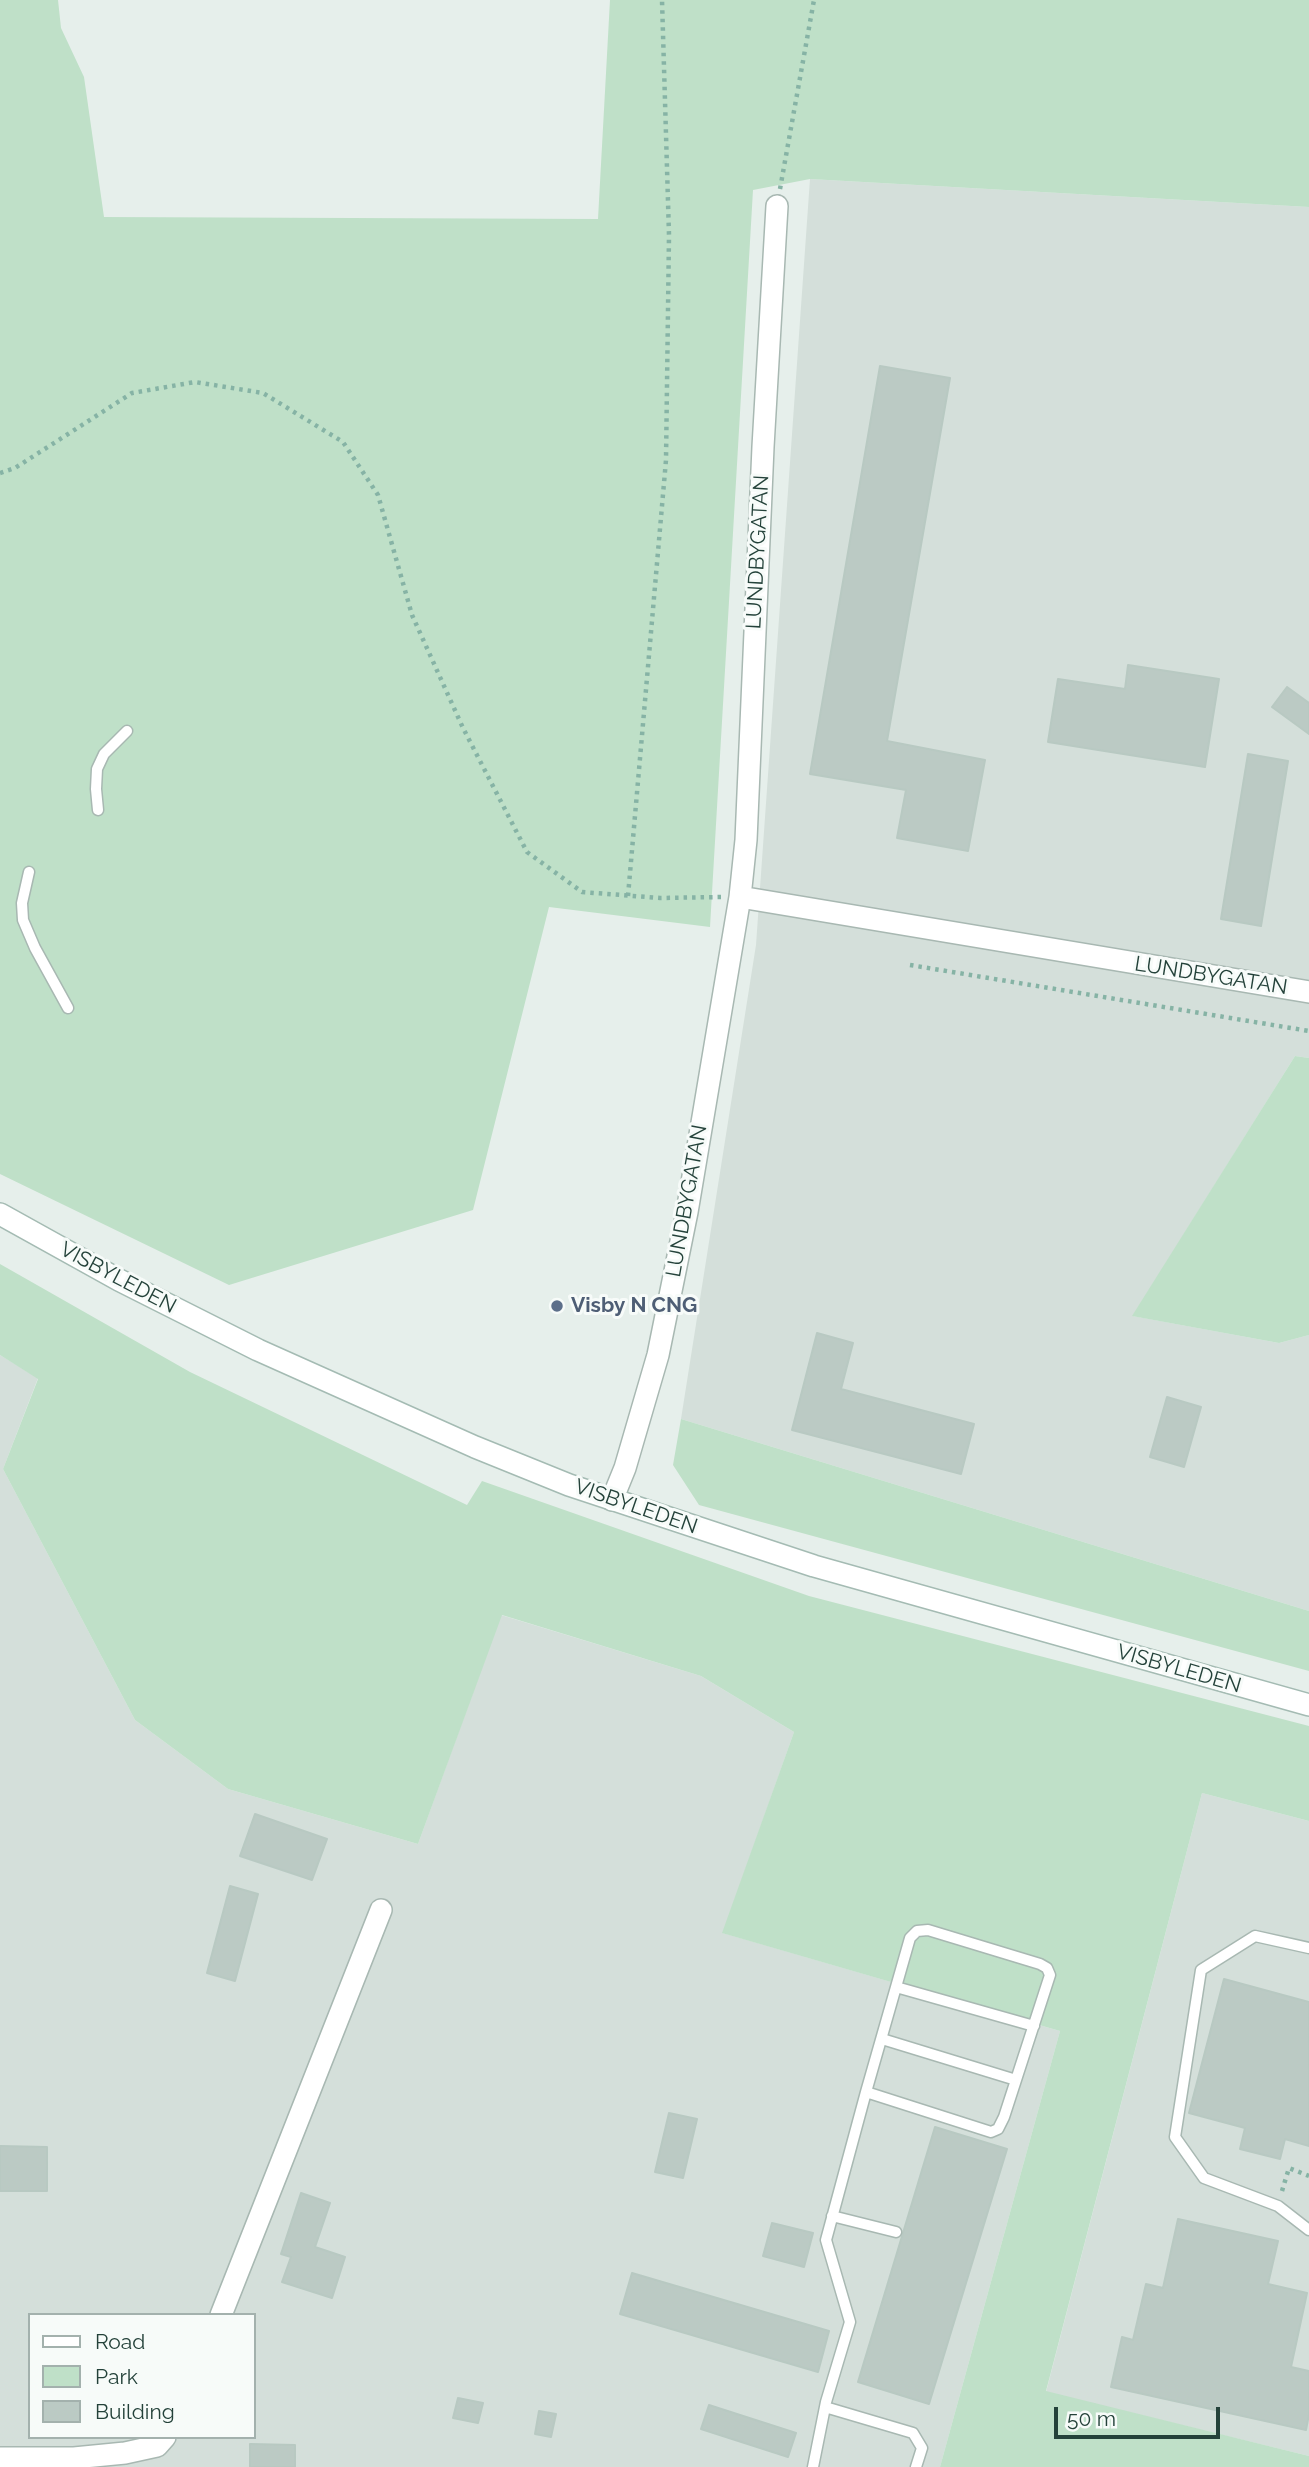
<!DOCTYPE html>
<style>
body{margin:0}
#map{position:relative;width:1309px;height:2467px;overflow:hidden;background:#e6efeb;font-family:Raleway,sans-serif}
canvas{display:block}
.legend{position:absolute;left:28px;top:2313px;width:228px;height:126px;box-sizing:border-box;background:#f7fbf9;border:2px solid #a3b1ad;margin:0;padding:9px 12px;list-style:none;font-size:21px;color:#24423a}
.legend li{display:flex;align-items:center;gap:14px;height:35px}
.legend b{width:35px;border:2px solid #a3b1ad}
.scale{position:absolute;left:1054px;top:2407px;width:166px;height:32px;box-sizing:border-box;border:4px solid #24423a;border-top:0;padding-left:9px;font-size:21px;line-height:24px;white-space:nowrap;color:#24423a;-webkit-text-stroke:5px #f7fbf9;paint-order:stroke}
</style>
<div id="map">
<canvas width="1309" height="2467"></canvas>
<ul class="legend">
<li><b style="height:9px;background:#fff"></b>Road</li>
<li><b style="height:19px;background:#bfe0c8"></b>Park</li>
<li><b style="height:19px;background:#bbcac4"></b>Building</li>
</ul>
<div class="scale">50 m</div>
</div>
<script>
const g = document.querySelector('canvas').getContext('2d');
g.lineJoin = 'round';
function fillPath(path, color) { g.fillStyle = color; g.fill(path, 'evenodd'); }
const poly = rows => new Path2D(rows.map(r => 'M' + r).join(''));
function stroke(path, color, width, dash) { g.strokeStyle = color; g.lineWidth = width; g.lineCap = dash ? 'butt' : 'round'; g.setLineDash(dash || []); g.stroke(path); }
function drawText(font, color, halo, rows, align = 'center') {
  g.font = font + ' Raleway,sans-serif'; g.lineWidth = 6; g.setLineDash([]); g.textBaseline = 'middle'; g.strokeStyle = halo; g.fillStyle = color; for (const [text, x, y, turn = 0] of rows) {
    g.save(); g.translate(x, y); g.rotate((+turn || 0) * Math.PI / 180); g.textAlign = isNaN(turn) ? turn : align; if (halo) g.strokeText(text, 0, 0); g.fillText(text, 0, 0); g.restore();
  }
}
fillPath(poly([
 [810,179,1309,207,1309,1058,1295,1056,1133,1316,1279,1343,1309,1335,1309,1611,681,1419,756,945],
 [0,1355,38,1378,3,1469,135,1720,228,1789,418,1844,501,1615,701,1676,794,1732,723,1933,1060,2031,940,2467,0,2467],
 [30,2315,254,2315,254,2437,30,2437],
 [1202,1793,1309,1821,1309,2456,1046,2392]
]), '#d4dfda');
fillPath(poly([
 [0,0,58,0,61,28,84,77,104,217,598,219,610,0,1309,0,1309,207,810,179,753,190,710,927,549,907,473,1210,229,1285,0,1174],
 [1295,1056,1309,1058,1309,1335,1279,1343,1132,1316],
 [0,1264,190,1372,467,1505,482,1481,809,1596,1309,1726,1309,1821,1202,1793,1046,2391,1309,2456,1309,2467,940,2467,1060,2031,722,1933,794,1732,701,1676,502,1615,418,1844,228,1789,135,1720,3,1469,38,1379,0,1355],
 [681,1419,1309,1611,1309,1671,699,1505,673,1465]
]), '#bfe0c8');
const building = poly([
 [880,366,950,378,887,741,985,760,968,851,897,838,906,790,810,774,880,366],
 [1128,665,1219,679,1205,767,1048,742,1058,679,1125,689,1128,665],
 [1287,687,1309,703,1309,734,1272,707,1287,687],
 [1248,754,1288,761,1261,926,1221,919,1248,754],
 [817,1333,853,1343,841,1389,974,1424,961,1474,792,1430,817,1333],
 [1167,1397,1201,1407,1184,1467,1150,1457,1167,1397],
 [255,1814,327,1839,312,1880,240,1856,255,1814],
 [230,1886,258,1894,235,1981,207,1973,230,1886],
 [1224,1979,1309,2002,1309,2146,1285,2139,1280,2159,1240,2149,1245,2128,1189,2113,1224,1979],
 [669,2113,697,2119,683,2178,655,2172,669,2113],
 [935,2127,1007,2149,929,2404,858,2382,935,2127],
 [0,2146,47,2147,47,2191,0,2191,0,2146],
 [301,2193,330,2203,315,2247,345,2257,332,2298,282,2282,291,2257,281,2254,301,2193],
 [1178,2219,1278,2241,1268,2284,1307,2293,1291,2367,1309,2371,1309,2414,1306,2430,1111,2387,1122,2337,1133,2340,1146,2284,1163,2288,1178,2219],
 [772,2223,813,2233,804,2267,763,2256,772,2223],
 [632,2273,829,2331,818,2372,620,2314,632,2273],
 [458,2398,483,2403,478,2423,453,2418,458,2398],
 [709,2405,796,2433,788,2457,701,2429,709,2405],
 [539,2411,556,2414,551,2437,535,2434,539,2411],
 [250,2444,295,2445,295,2467,250,2467,250,2444]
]);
fillPath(building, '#bbcac4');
stroke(building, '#b8c9c2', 2);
const lane = poly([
 [98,810,96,789,97,769,104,754,127,731],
 [29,872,22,903,23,920,35,948,68,1008],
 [1309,1948,1255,1936,1201,1970,1175,2137,1204,2178,1278,2206,1309,2230],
 [896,1987,1034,2026],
 [882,2039,1016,2080],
 [832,2216,896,2232],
 [825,2407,913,2433,922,2448,916,2467],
 [813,2467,826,2402,850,2322,826,2240,866,2092,910,1938,917,1931,928,1930,1040,1964,1047,1968,1050,1975,1004,2117,998,2129,991,2132,866,2092]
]);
const street = poly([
 [740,897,1309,992],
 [612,1500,625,1468,658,1355,687,1212,740,897,746,840,763,447,777,206],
 [221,2315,381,1910],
 [0,2458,74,2458,125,2453,157,2446,165,2437]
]);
const secondary = poly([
 [0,1214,119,1280,258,1350,475,1447,569,1485,814,1566,1309,1705]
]);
stroke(lane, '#a8b8b2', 13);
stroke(street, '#a8b8b2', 24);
stroke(secondary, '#a4bbb3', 24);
stroke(poly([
 [780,189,814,0],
 [0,473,15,468,132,393,195,382,263,393,343,442,378,495,412,615,463,728,527,852,582,892,660,898,721,897],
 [628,896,666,460,669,235,662,0],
 [910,965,1309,1031],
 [1282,2191,1289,2168,1309,2176]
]), '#86b3a5', 4.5, [3.5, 5]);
stroke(lane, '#fff', 10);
stroke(street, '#fff', 21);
stroke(secondary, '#fff', 21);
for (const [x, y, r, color] of [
 [557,1306,7,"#5c6f8a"]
]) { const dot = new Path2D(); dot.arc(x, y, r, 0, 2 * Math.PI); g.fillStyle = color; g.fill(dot); stroke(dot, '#f7fbf9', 2.5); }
drawText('21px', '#24423a', '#f7fbf9', [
 ["LUNDBYGATAN",758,552,-87],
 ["LUNDBYGATAN",1211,976,9],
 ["LUNDBYGATAN",687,1201,-80],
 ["VISBYLEDEN",118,1278,28],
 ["VISBYLEDEN",636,1507,19],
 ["VISBYLEDEN",1179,1669,16]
]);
drawText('bold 21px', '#4e5e75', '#f7fbf9', [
 ["Visby N CNG",571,1306]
], 'left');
</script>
